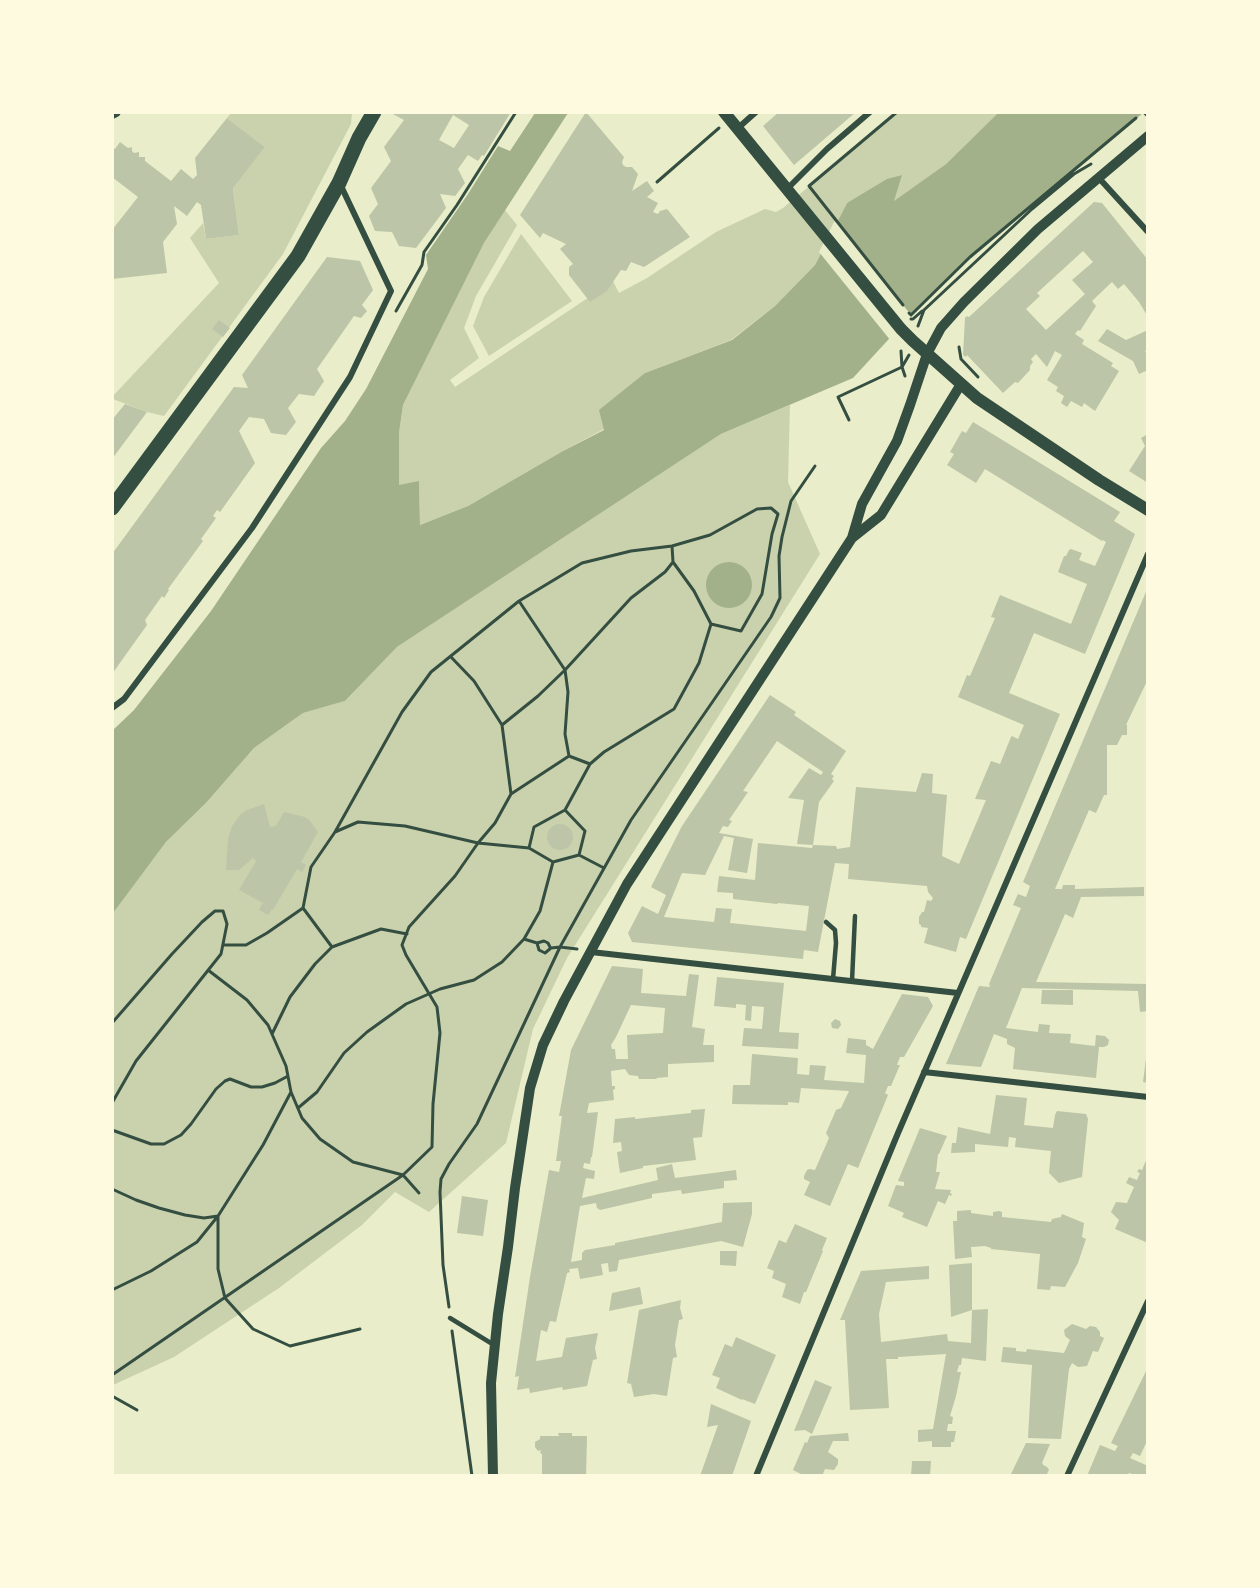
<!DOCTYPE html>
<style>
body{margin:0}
#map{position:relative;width:1260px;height:1588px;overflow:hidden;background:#e9edc9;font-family:Signika,sans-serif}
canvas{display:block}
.frame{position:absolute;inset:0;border:114px solid #fefae0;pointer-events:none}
</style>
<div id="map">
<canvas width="1260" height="1588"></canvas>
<div class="frame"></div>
</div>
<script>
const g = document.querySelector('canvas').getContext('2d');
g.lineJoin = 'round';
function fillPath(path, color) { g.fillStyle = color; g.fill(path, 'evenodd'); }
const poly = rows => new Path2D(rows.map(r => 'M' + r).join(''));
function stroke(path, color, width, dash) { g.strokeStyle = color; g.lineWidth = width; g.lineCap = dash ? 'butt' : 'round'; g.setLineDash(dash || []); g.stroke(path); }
fillPath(poly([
 [231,113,352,113,351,124,283,254,164,416,147,412,113,399,112,397,219,283,190,238,203,223,206,239,239,235,233,187,265,147,227,118],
 [897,113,998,113,946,164,893,202,901,175,847,203,815,265,775,306,731,340,645,373,604,429,563,451,468,506,420,525,419,482,399,486,399,433,403,405,484,243,505,210,517,225,476,296,464,328,479,358,450,380,455,387,613,281,619,293,647,278,716,232,765,209,776,212,783,208],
 [521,234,572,301,489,356,473,326,484,297],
 [790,405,788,482,820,554,567,958,533,1029,506,1143,429,1212,395,1192,362,1225,279,1288,174,1357,113,1385,112,913,166,842,206,803,254,748,303,713,345,701,397,647,721,434]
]), '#cad2ad');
fillPath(poly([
 [535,113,568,113,484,243,403,405,399,433,399,485,419,481,420,525,468,506,563,451,604,430,599,410,645,373,732,340,775,306,815,265,847,203,887,179,902,175,894,201,946,164,998,113,1143,113,970,257,911,315,853,378,721,434,397,647,345,701,303,713,254,748,206,803,166,842,113,913,113,730,134,710,211,611,321,448,345,421,366,389,428,269,426,255,468,194,498,146,510,151],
 '706 585a23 23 0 1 1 46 0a23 23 0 1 1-46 0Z'
]), '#a3b18a');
fillPath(poly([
 [835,220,911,315,910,321,891,341,819,252]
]), '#e9edc9');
fillPath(poly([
 [389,112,474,112,476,114,476,112,511,112,484,156,482,155,478,161,468,155,458,169,465,183,455,196,440,194,446,208,416,248,399,246,392,232,375,231,369,216,378,204,371,188,391,161,384,147,404,120],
 [453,115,469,125,454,148,439,140],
 [586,112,624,157,622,162,623,165,626,167,632,167,638,174,632,191,647,181,654,191,647,197,658,203,653,212,658,214,660,211,667,209,690,237,644,267,631,262,626,271,621,270,607,291,590,302,569,275,569,267,573,264,560,249,566,244,543,233,540,238,520,215],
 [779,112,856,112,794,165,763,126],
 [227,118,265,147,233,188,239,235,206,239,201,205,197,202,187,216,174,206,177,224,163,242,167,273,112,279,112,230,138,197,112,177,112,147,115,149,120,142,128,148,132,147,132,151,134,153,139,152,139,157,145,157,145,161,171,181,181,169,193,179,197,175,195,158],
 [1094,202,1102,203,1148,260,1148,317,1139,302,1124,284,1118,289,1112,282,1092,301,1096,306,1080,331,1078,330,1075,334,1084,340,1082,344,1113,363,1111,366,1119,371,1095,411,1084,403,1082,407,1071,401,1067,407,1061,403,1064,396,1056,391,1058,387,1047,380,1062,355,1055,351,1047,367,1036,354,1031,359,1033,362,1030,366,1030,370,1018,383,1015,382,1003,393,967,355,966,357,963,355,965,318,967,316,969,317],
 [1083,251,1093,262,1072,280,1085,294,1046,330,1026,309,1040,296,1037,293],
 [327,257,360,261,373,290,362,305,367,311,361,318,354,316,317,369,324,381,314,396,299,394,288,408,296,422,286,435,271,433,264,419,249,417,239,431,255,463,220,512,217,510,213,516,216,518,201,539,203,541,168,589,169,590,164,598,162,596,145,620,147,625,112,674,112,554,234,387,248,388,242,375],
 [219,320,230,328,223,337,212,329],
 [1107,329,1126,340,1148,330,1148,350,1145,351,1148,355,1148,370,1139,374,1133,361,1098,341],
 [125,404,147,412,112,459,112,420],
 [973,422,1120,512,1114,521,1135,534,1085,654,1034,633,1009,693,1060,714,966,939,960,937,956,952,924,943,928,928,921,927,921,925,919,924,919,917,922,912,924,912,927,900,931,901,933,898,928,892,927,886,848,879,849,864,835,863,818,952,804,950,803,959,632,942,628,933,642,906,658,914,666,895,651,887,682,826,770,695,796,712,794,715,846,751,831,774,834,776,832,779,834,781,819,802,813,845,797,844,804,800,788,798,809,768,821,775,823,772,777,741,743,791,748,792,729,820,732,821,728,827,723,826,719,833,753,839,747,873,728,870,734,838,724,836,705,875,682,873,664,917,714,922,716,908,732,909,730,923,806,931,809,906,778,903,777,904,733,899,733,893,717,892,719,876,755,880,758,843,812,848,813,845,836,846,837,849,850,847,856,787,916,792,922,773,933,774,932,793,947,795,942,856,959,864,986,800,975,799,991,761,1000,764,1011,737,1012,736,1018,739,1024,725,958,697,967,675,970,676,995,618,991,617,1000,595,1071,624,1087,584,1058,572,1064,556,1066,556,1069,550,1071,549,1082,553,1079,560,1095,566,1106,542,1103,540,1102,541,985,469,976,483,947,465,954,454,950,452,962,431,966,433],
 [1148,434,1148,483,1129,471,1145,446,1141,438],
 [1148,587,1148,679,1126,725,1127,725,1127,735,1122,735,1117,745,1107,745,1107,795,1104,795,1096,813,1089,810,1055,889,1062,889,1063,885,1075,885,1075,889,1144,887,1144,896,1081,897,1073,918,1065,914,1036,982,1148,984,1148,1011,1140,1012,1138,991,1022,988,1006,1028,1038,1032,1039,1024,1050,1025,1049,1033,1071,1034,1070,1043,1095,1046,1096,1035,1105,1036,1109,1040,1108,1045,1104,1047,1099,1047,1096,1078,1013,1069,1015,1048,1007,1044,1007,1039,994,1034,981,1067,946,1064,979,986,990,987,989,984,1021,908,1013,905,1018,894,1026,897,1030,886,1023,882],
 [264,804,270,827,276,826,284,812,305,817,310,821,318,832,301,862,306,865,302,872,297,869,273,910,272,909,268,915,259,910,263,903,239,890,256,861,253,858,239,870,226,870,228,839,232,826,240,815,247,810],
 '547 837a13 13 0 1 1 26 0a13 13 0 1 1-26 0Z',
 [612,966,643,969,641,993,686,996,689,974,699,975,692,1027,705,1029,703,1045,714,1045,714,1062,668,1064,668,1077,656,1078,657,1079,639,1079,638,1076,629,1075,625,1069,611,1071,612,1086,615,1086,615,1089,613,1090,614,1100,589,1103,587,1113,598,1112,592,1157,591,1157,590,1164,584,1163,583,1168,595,1171,594,1179,586,1178,582,1198,658,1180,656,1168,672,1164,675,1178,736,1170,737,1180,724,1181,724,1188,682,1194,681,1190,652,1194,652,1198,600,1210,597,1208,596,1203,580,1206,571,1262,582,1260,582,1253,585,1250,615,1245,615,1243,722,1222,723,1203,752,1202,752,1214,743,1247,721,1241,619,1260,617,1271,609,1272,608,1263,601,1264,603,1275,580,1279,578,1268,569,1269,570,1272,567,1273,556,1322,550,1321,547,1332,541,1330,536,1361,562,1357,566,1338,598,1333,595,1348,597,1359,593,1360,587,1386,563,1390,562,1387,530,1393,529,1388,517,1390,519,1376,515,1377,530,1277,549,1170,559,1172,561,1161,556,1161,562,1116,559,1116,571,1050],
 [631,1005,665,1008,663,1033,627,1035,628,1059,616,1059,615,1049,612,1049,611,1045,616,1037],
 [717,977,784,983,779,1032,799,1033,798,1049,742,1046,744,1028,762,1029,764,1007,752,1006,751,1021,745,1020,746,1005,736,1004,736,1008,714,1006],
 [1042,990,1073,990,1073,1005,1041,1004],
 [902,994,928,997,933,1006,904,1057,900,1057,897,1065,900,1065,891,1086,888,1086,885,1093,888,1095,858,1168,848,1164,830,1206,804,1195,810,1182,804,1179,804,1176,807,1170,810,1169,815,1170,829,1138,826,1133,836,1110,841,1108,849,1091,801,1088,799,1103,788,1102,788,1105,732,1104,733,1085,750,1085,752,1054,798,1058,797,1074,809,1075,810,1065,826,1066,824,1080,864,1083,866,1055,846,1053,848,1038,866,1040,866,1045,873,1049],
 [835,1019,840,1021,841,1025,838,1029,832,1028,831,1023],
 [1146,1059,1148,1059,1148,1083,1143,1082],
 [996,1095,1027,1098,1024,1125,1053,1128,1055,1115,1057,1111,1086,1114,1088,1119,1082,1177,1059,1183,1049,1173,1051,1151,1015,1147,1016,1138,1009,1137,1008,1147,975,1144,975,1152,951,1153,952,1143,956,1143,958,1127,990,1134],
 [705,1109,702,1137,693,1138,696,1160,643,1166,643,1168,620,1173,617,1152,622,1151,621,1142,613,1143,615,1119,635,1117,635,1119,691,1113,691,1110],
 [920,1128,947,1136,939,1154,938,1154,936,1172,940,1172,935,1189,951,1190,950,1193,952,1194,951,1196,949,1195,945,1204,938,1201,927,1227,902,1217,904,1213,888,1206,896,1185,904,1186,904,1182,898,1181],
 [1148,1156,1148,1243,1115,1229,1119,1220,1111,1212,1116,1202,1127,1203,1134,1187,1126,1183,1129,1177,1137,1180,1140,1173,1137,1172,1139,1169,1142,1170],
 [462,1196,488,1200,483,1236,457,1233],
 [971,1210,971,1213,993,1216,993,1212,999,1211,1002,1212,1002,1217,1051,1222,1052,1219,1061,1217,1062,1214,1084,1223,1082,1237,1086,1239,1078,1263,1065,1287,1051,1286,1050,1290,1037,1289,1040,1254,991,1249,991,1248,985,1246,971,1247,972,1257,955,1259,953,1221,957,1221,957,1211],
 [795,1224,827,1238,822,1250,823,1251,806,1292,804,1292,800,1304,782,1297,786,1284,772,1278,774,1271,767,1268,779,1240,786,1243],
 [720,1251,737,1251,736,1266,720,1265],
 [972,1263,972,1310,951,1317,949,1265],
 [929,1266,929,1279,886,1282,879,1314,881,1342,947,1334,948,1341,971,1343,972,1310,988,1309,986,1361,962,1358,961,1365,959,1365,957,1372,961,1372,956,1396,950,1416,953,1417,952,1424,948,1424,947,1431,956,1431,954,1442,951,1442,951,1447,932,1447,932,1441,918,1442,918,1430,933,1429,946,1354,898,1357,898,1359,886,1359,889,1408,850,1410,845,1320,840,1320,861,1271],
 [640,1287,643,1304,609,1311,612,1293],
 [681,1300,680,1308,683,1319,679,1320,675,1345,677,1357,673,1358,667,1396,654,1394,634,1397,631,1384,627,1383,639,1310],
 [1072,1324,1086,1329,1090,1326,1096,1327,1100,1332,1100,1336,1104,1338,1098,1352,1093,1351,1087,1366,1078,1367,1072,1363,1069,1369,1061,1439,1028,1438,1032,1365,1001,1362,1003,1347,1016,1348,1016,1351,1026,1352,1027,1349,1064,1353,1070,1340,1065,1336,1064,1330],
 [736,1337,776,1355,755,1404,742,1399,742,1400,716,1388,720,1378,712,1375,725,1344,732,1347],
 [1148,1367,1148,1439,1140,1456,1133,1453,1130,1458,1148,1466,1148,1476,1138,1476,1129,1473,1127,1476,1087,1476,1100,1445,1115,1451,1118,1446,1111,1443],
 [815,1380,832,1387,812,1434,805,1430,794,1431],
 [711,1404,751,1421,732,1476,700,1476,718,1425,707,1427],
 [558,1433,572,1433,572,1436,587,1436,586,1476,542,1476,542,1454,540,1453,541,1450,538,1451,535,1447,535,1442,540,1439,540,1436,559,1436],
 [848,1433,849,1441,833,1441,828,1452,838,1459,838,1464,834,1470,825,1469,822,1476,805,1476,793,1470,805,1442,807,1443,810,1436],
 [1026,1443,1050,1444,1042,1463,1043,1464,1043,1465,1047,1467,1049,1470,1046,1476,1010,1476],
 [912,1461,931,1461,930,1476,911,1476]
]), '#bcc5a7');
stroke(poly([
 [897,112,809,186,903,305],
 [657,182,719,128],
 [396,311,422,265,424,252,457,205,516,112],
 [909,313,911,315,970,257,1136,118],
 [911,319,913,319,922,311],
 [918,326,924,310,1032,209,1074,174,1091,164],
 [959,347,961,359,978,377],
 [901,351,902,367,905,376],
 [849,420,838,397,902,367,909,355],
 [771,508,778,514,772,534,762,594,741,631,711,624,699,663,674,709,604,752,590,764,569,756,565,734,568,692,565,670,519,601,582,563,631,551,672,546,710,535,757,509,771,508],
 [673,562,694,591,711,624],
 [502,725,538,696,565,670,631,598,665,572,673,562,672,546],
 [511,794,569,756],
 [565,810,534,827,529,848,553,862,579,855,585,831,565,810,590,764],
 [335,832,358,822,405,826,478,843,529,848],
 [579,855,604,868],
 [524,939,537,943,539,950,545,953,551,948,560,947,577,949],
 [537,943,544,941,548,943,550,947],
 [223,945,246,945,267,933,303,908],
 [332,947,303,908,311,867,335,832,402,712,431,672,519,601],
 [208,970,247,1000,268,1025,286,1066,291,1092,302,1118,320,1139,353,1162,403,1175],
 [112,1023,172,954,202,922,215,911,223,911,227,924,221,954,136,1061,112,1103],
 [272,1034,290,997,315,964,332,947,381,929,407,934],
 [298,1108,317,1092,344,1053,367,1032,406,1004,440,989,474,980,502,962,524,939,540,911,553,862],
 [112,1130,151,1144,164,1144,181,1135,191,1124,216,1089,225,1081,230,1079,251,1087,262,1087,275,1083,288,1076],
 [112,1189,136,1200,159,1208,185,1215,204,1218,218,1216,263,1145,291,1092],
 [419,1193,403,1175,432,1147,433,1104,440,1033,437,1007,406,955,402,945,409,927,455,876,478,843,495,823,511,794,502,725,474,681,451,657],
 [112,1290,151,1271,197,1242,218,1216,218,1269,225,1298,253,1329,290,1346,360,1329],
 [449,1307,443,1265,440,1192,441,1179,449,1164,477,1124,560,947,631,820,771,617,780,598,779,556,782,537,791,501,815,466],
 [452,1331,472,1476],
 [112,1375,403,1175],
 [112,1396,137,1410]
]), '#344e41', 3);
stroke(poly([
 [826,922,835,930,836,943,833,979],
 [852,981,855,916],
 [450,1318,494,1345]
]), '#344e41', 4.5);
stroke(poly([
 [1145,112,1148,115]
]), '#344e41', 5);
stroke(poly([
 [738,128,756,112],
 [1098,177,1148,232],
 [787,189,827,149,870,112],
 [112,708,124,699,252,528,350,377,391,291,341,186],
 [591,952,958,993],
 [924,1072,1148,1097],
 [756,1476,898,1133,1148,554],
 [1067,1476,1148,1301]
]), '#344e41', 6);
stroke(poly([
 [112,114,116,112],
 [852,538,881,515,961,384],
 [493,1476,491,1383,498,1314,508,1247,515,1188,530,1088,543,1045,564,1001,627,884,852,538,862,504,897,441,910,405,927,354,941,328,964,302,1038,229,1148,136]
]), '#344e41', 10);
stroke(poly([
 [724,112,901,329,913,341,977,398,1099,480,1148,510]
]), '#344e41', 12);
stroke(poly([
 [112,508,298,256,339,183,359,138,374,112]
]), '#344e41', 15);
</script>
